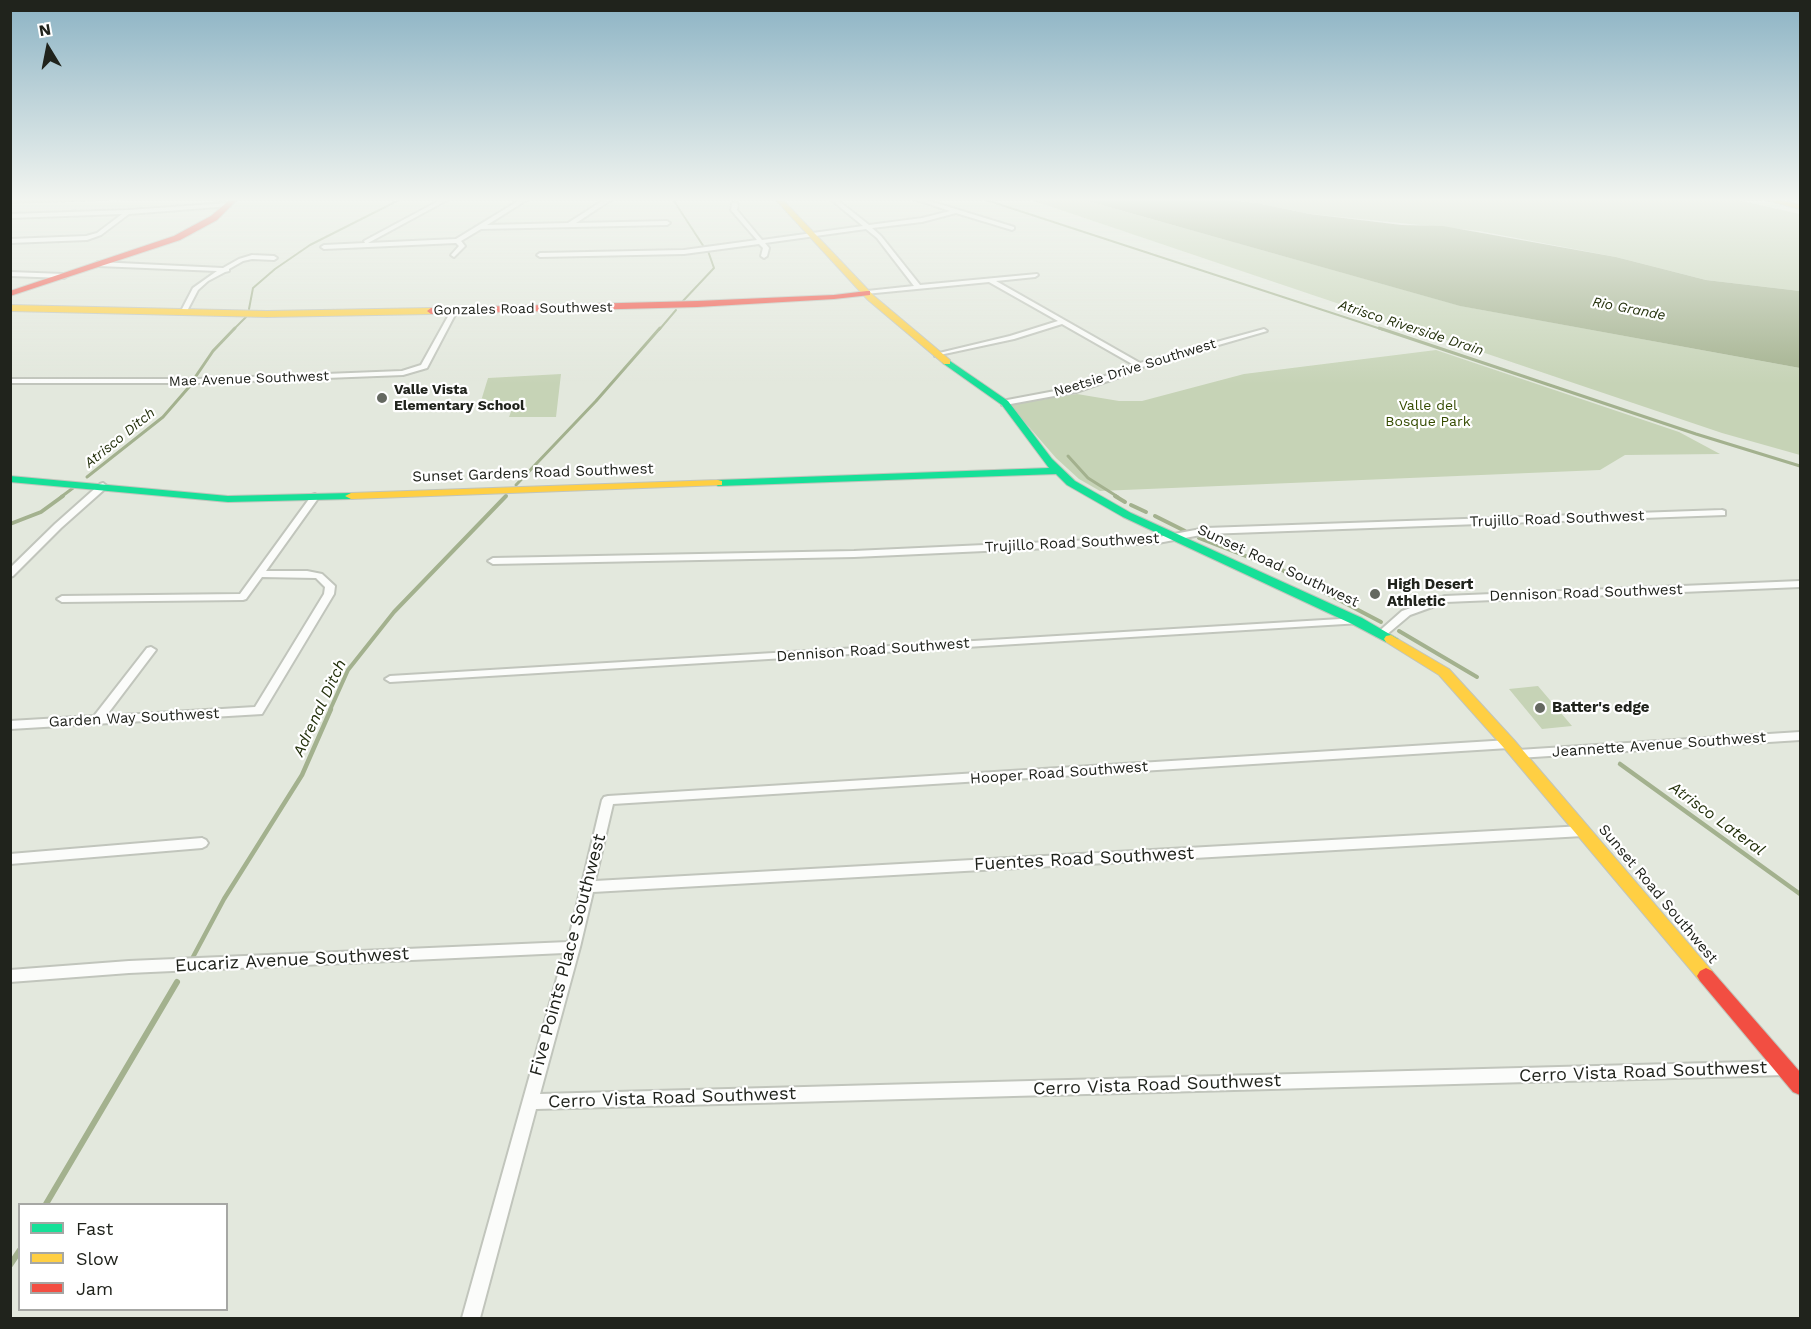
<!DOCTYPE html>
<style>
body{margin:0}
#map{position:relative;width:1811px;height:1329px;overflow:hidden;background:#e3e8dd;font-family:"Work Sans",sans-serif}
canvas{display:block}
.frame{position:absolute;inset:0;border:12px solid #20231c;pointer-events:none}
.legend{position:absolute;left:18px;top:1203px;width:210px;height:108px;box-sizing:border-box;background:#fff;border:2px solid #a6a7a4;margin:0;padding:8px 10px;list-style:none;font-size:18px;color:#20231c}
.legend li{display:flex;align-items:center;gap:12px;height:30px}
.legend b{width:30px;border:2px solid #a6a7a4}
.north{position:absolute;left:18px;top:18px;width:60px;height:60px;-webkit-text-stroke:4px #fff;paint-order:stroke;rotate:350deg;font-size:16px;font-weight:700;line-height:24px;text-align:center;color:#20231c}
.north::after{content:'';display:block;margin:auto;width:21px;height:27px;background:#20231c;clip-path:polygon(50% 0,100% 100%,50% 72%,0 100%)}
</style>
<div id="map">
<canvas width="1811" height="1329"></canvas>
<div class="frame"></div>
<ul class="legend">
<li><b style="height:8px;background:#16e098"></b>Fast</li>
<li><b style="height:8px;background:#ffcf43"></b>Slow</li>
<li><b style="height:8px;background:#f24e42"></b>Jam</li>
</ul>
<div class="north">N</div>
</div>
<script>
const g = document.querySelector('canvas').getContext('2d');
g.lineJoin = 'round';
function fillPath(path, color) { g.fillStyle = color; g.fill(path, 'evenodd'); }
const poly = rows => new Path2D(rows.map(r => 'M' + r).join(''));
function stroke(path, color, width, dash) { g.strokeStyle = color; g.lineWidth = width; g.lineCap = dash ? 'butt' : 'round'; g.setLineDash(dash || []); g.stroke(path); }
function drawText(font, color, halo, rows, align = 'center') {
  g.font = font + ' "Work Sans",sans-serif'; g.lineWidth = 4.5; g.setLineDash([]); g.textBaseline = 'middle'; g.strokeStyle = halo; g.fillStyle = color; for (const [text, x, y, turn = 0] of rows) {
    g.save(); g.translate(x, y); g.rotate((+turn || 0) * Math.PI / 180); g.textAlign = isNaN(turn) ? turn : align; if (halo) g.strokeText(text, 0, 0); g.fillText(text, 0, 0); g.restore();
  }
}
fillPath(poly([
 [11,198,182,198,11,204],
 [1025,198,1077,198,1461,306,1800,368,1800,455,1722,433],
 [1210,198,1729,198,1800,214,1800,291,1706,280,1616,257,1479,231,1310,214,1257,203],
 [1436,350,1679,432,1720,454,1625,455,1600,470,1100,491,1079,479,1056,458,1010,405,1077,394,1119,401,1142,401,1244,374],
 [561,374,556,417,509,417,515,401,481,401,488,378],
 [1538,686,1572,726,1542,729,1509,689]
]), '#c6d3b6');
fillPath(poly([
 [1077,198,1210,198,1257,203,1310,214,1402,225,1443,226,1616,257,1706,280,1800,291,1800,368,1460,306]
]), '#a3b18e');
stroke(poly([
 [672,198,704,247],
 [980,198,1384,330],
 [1791,198,1800,200],
 [682,302,714,268,708,251],
 [249,309,253,288,275,269,310,245,403,198],
 [233,330,246,317],
 [659,330,676,310]
]), '#a3b18e', 2);
stroke(poly([
 [1379,328,1696,434,1800,466],
 [196,376,213,351,235,328],
 [1068,456,1088,478,1118,497],
 [87,477,163,417,189,387],
 [516,485,596,401,660,328],
 [61,497,73,488]
]), '#a3b18e', 3);
stroke(poly([
 [1115,496,1125,502],
 [1131,505,1146,512],
 [1155,516,1185,531],
 [10,524,41,512,63,496],
 [1199,538,1282,570,1381,622],
 [1399,631,1477,677],
 [330,710,348,670,394,612,506,496]
]), '#a3b18e', 4);
stroke(poly([
 [1620,764,1800,894],
 [193,957,224,899,302,775,331,709]
]), '#a3b18e', 4.5);
stroke(poly([
 [46,1204,177,982],
 [10,1265,20,1250]
]), '#a3b18e', 6);
const street = poly([
 [444,198,451,198,368,243,456,239,523,198,530,198,487,225,568,223,607,198,614,198,576,223,667,221,670,223,667,225,481,229,461,241,465,246,454,257,451,255,459,246,456,243,324,249,321,247,324,245,365,243,364,241,444,198],
 [829,198,835,198,869,225,922,218,950,211,911,198,920,198,1014,227,1014,229,1012,230,956,213,922,222,872,228,881,236,920,285,1037,274,1038,275,1035,277,996,281,1140,363,1264,329,1267,331,1142,367,1131,373,1076,392,1005,405,1002,405,1002,401,1071,388,1125,369,1134,365,1062,324,1014,339,935,356,935,354,1010,336,1058,321,989,282,865,294,865,292,867,291,914,286,877,238,866,229,765,243,769,248,767,256,764,258,761,256,763,248,759,244,684,254,540,257,537,255,540,253,684,250,757,240,731,210,732,204,735,202,738,204,737,210,762,240,863,226,829,198],
 [228,203,230,206,129,214,101,235,87,240,10,243,10,239,86,236,97,233,122,214,10,218,10,214,128,210,228,203],
 [252,255,274,256,277,258,274,260,252,259,243,261,229,269,229,271,225,272,208,281,198,290,187,311,184,313,181,311,193,288,217,271,98,266,95,264,98,262,223,268,239,259,252,255],
 [10,272,64,274,67,276,64,278,10,276,10,272],
 [454,309,457,311,427,368,403,375,197,383,10,383,10,379,197,379,402,371,421,365,451,311,454,309],
 [103,483,107,486,106,488,61,528,13,576,10,577,10,568,55,524,100,484,103,483],
 [315,494,319,497,266,571,307,571,322,574,335,586,334,594,262,714,10,729,10,721,94,716,147,648,151,647,156,650,106,716,255,707,324,594,325,587,316,578,262,577,246,599,243,600,62,602,57,599,62,596,240,594,312,495,315,494],
 [1722,510,1725,511,1725,515,1206,534,1158,543,854,557,493,564,488,561,493,558,854,551,1158,537,1206,528,1722,510],
 [1800,581,1800,587,1446,602,1410,615,1385,636,1377,636,1376,634,1402,611,1445,596,1800,581],
 [1357,618,1362,621,1361,623,390,682,385,679,390,676,1357,618],
 [1800,732,1800,740,1518,758,1514,757,1512,754,1514,751,1518,750,1800,732],
 [1509,740,1513,741,1515,744,1513,747,1509,748,613,804,595,881,1583,826,1587,828,1589,831,1587,834,1583,836,593,892,580,947,540,1094,1785,1061,1790,1063,1792,1068,1790,1073,1785,1075,536,1109,480,1318,462,1318,564,953,129,973,10,982,10,970,129,961,568,942,602,800,604,797,608,796,1509,740],
 [202,838,206,840,208,843,206,846,202,848,10,864,10,854,202,838]
]);
const fast = poly([
 [947,359,1008,401,1052,459,1075,481,1131,513,1362,618,1398,639,1396,642,1386,642,1352,624,1123,517,1067,485,1056,474,718,486,713,483,718,480,1049,468,1002,405,944,364,942,362,947,359],
 [10,476,228,496,351,493,357,496,351,499,228,502,10,482,10,476]
]);
const slow = poly([
 [774,198,781,198,874,296,950,360,950,364,944,364,868,300,774,198],
 [1758,198,1770,198,1800,205,1800,209,1758,198],
 [10,305,267,311,431,308,435,311,431,314,267,317,10,311,10,305],
 [718,480,722,481,722,485,351,499,345,496,351,493,718,480],
 [1391,635,1449,669,1514,740,1712,971,1715,976,1712,981,1706,984,1700,981,1504,748,1439,675,1386,642,1384,639,1386,636,1391,635]
]);
const jam = poly([
 [232,198,239,198,217,220,180,240,10,296,10,291,174,236,211,216,232,198],
 [867,291,870,291,870,295,834,299,697,307,431,314,427,311,431,308,697,301,834,295,867,291],
 [1706,968,1712,971,1800,1072,1800,1095,1793,1092,1700,981,1697,976,1700,971,1706,968]
]);
stroke(street, '#c1c5bc', 4);
stroke(fast, '#c1c5bc', 2);
stroke(slow, '#c1c5bc', 2);
stroke(jam, '#c1c5bc', 2);
fillPath(street, '#fbfcfa');
fillPath(fast, '#16e098');
fillPath(slow, '#ffcf43');
fillPath(jam, '#f24e42');
const sky = g.createLinearGradient(0, 0, 0, 384);
sky.addColorStop(0, '#8cb3c4');
sky.addColorStop(0.52, '#f2f5f0');
sky.addColorStop(1, '#f2f5f000');
g.fillStyle = sky;
g.fillRect(0, 0, 1811, 384);
for (const [x, y, r, color] of [
 [382,398,6,"#646860"],
 [1375,594,6,"#646860"],
 [1540,708,6,"#646860"]
]) { const dot = new Path2D(); dot.arc(x, y, r, 0, 2 * Math.PI); g.fillStyle = color; g.fill(dot); stroke(dot, '#fff', 2); }
drawText('14px', '#20231c', '#fff', [
 ["Gonzales Road Southwest",523,309,-1],
 ["Neetsie Drive Southwest",1135,368,-17],
 ["Mae Avenue Southwest",249,379,-2]
]);
drawText('italic 14px', '#23300b', '#fff', [
 ["Rio Grande",1629,309,11],
 ["Atrisco Riverside Drain",1411,328,18],
 ["Atrisco Ditch",120,438,-39]
]);
drawText('bold 14px', '#20231c', '#fff', [
 ["Valle Vista",394,390],
 ["Elementary School",394,406]
], 'left');
drawText('14px', '#354b00', '#fff', [
 ["Valle del",1428,406],
 ["Bosque Park",1428,422]
]);
drawText('15px', '#20231c', '#fff', [
 ["Sunset Gardens Road Southwest",533,473,-2],
 ["Trujillo Road Southwest",1557,519,-2],
 ["Trujillo Road Southwest",1072,543,-3],
 ["Sunset Road Southwest",1278,566,25],
 ["Dennison Road Southwest",1586,593,-2],
 ["Dennison Road Southwest",873,650,-4],
 ["Garden Way Southwest",134,718,-3],
 ["Jeannette Avenue Southwest",1659,745,-4],
 ["Hooper Road Southwest",1059,773,-4],
 ["Sunset Road Southwest",1658,894,50]
]);
drawText('bold 15px', '#20231c', '#fff', [
 ["High Desert",1387,585],
 ["Athletic",1387,602],
 ["Batter's edge",1552,708]
], 'left');
drawText('italic 16px', '#23300b', '#fff', [
 ["Adrenal Ditch",320,708,-65],
 ["Atrisco Lateral",1717,819,36]
]);
drawText('18px', '#20231c', '#fff', [
 ["Fuentes Road Southwest",1084,859,-3],
 ["Five Points Place Southwest",568,955,-75],
 ["Eucariz Avenue Southwest",292,960,-3],
 ["Cerro Vista Road Southwest",1643,1072,-2],
 ["Cerro Vista Road Southwest",1157,1085,-2],
 ["Cerro Vista Road Southwest",672,1098,-2]
]);
</script>
